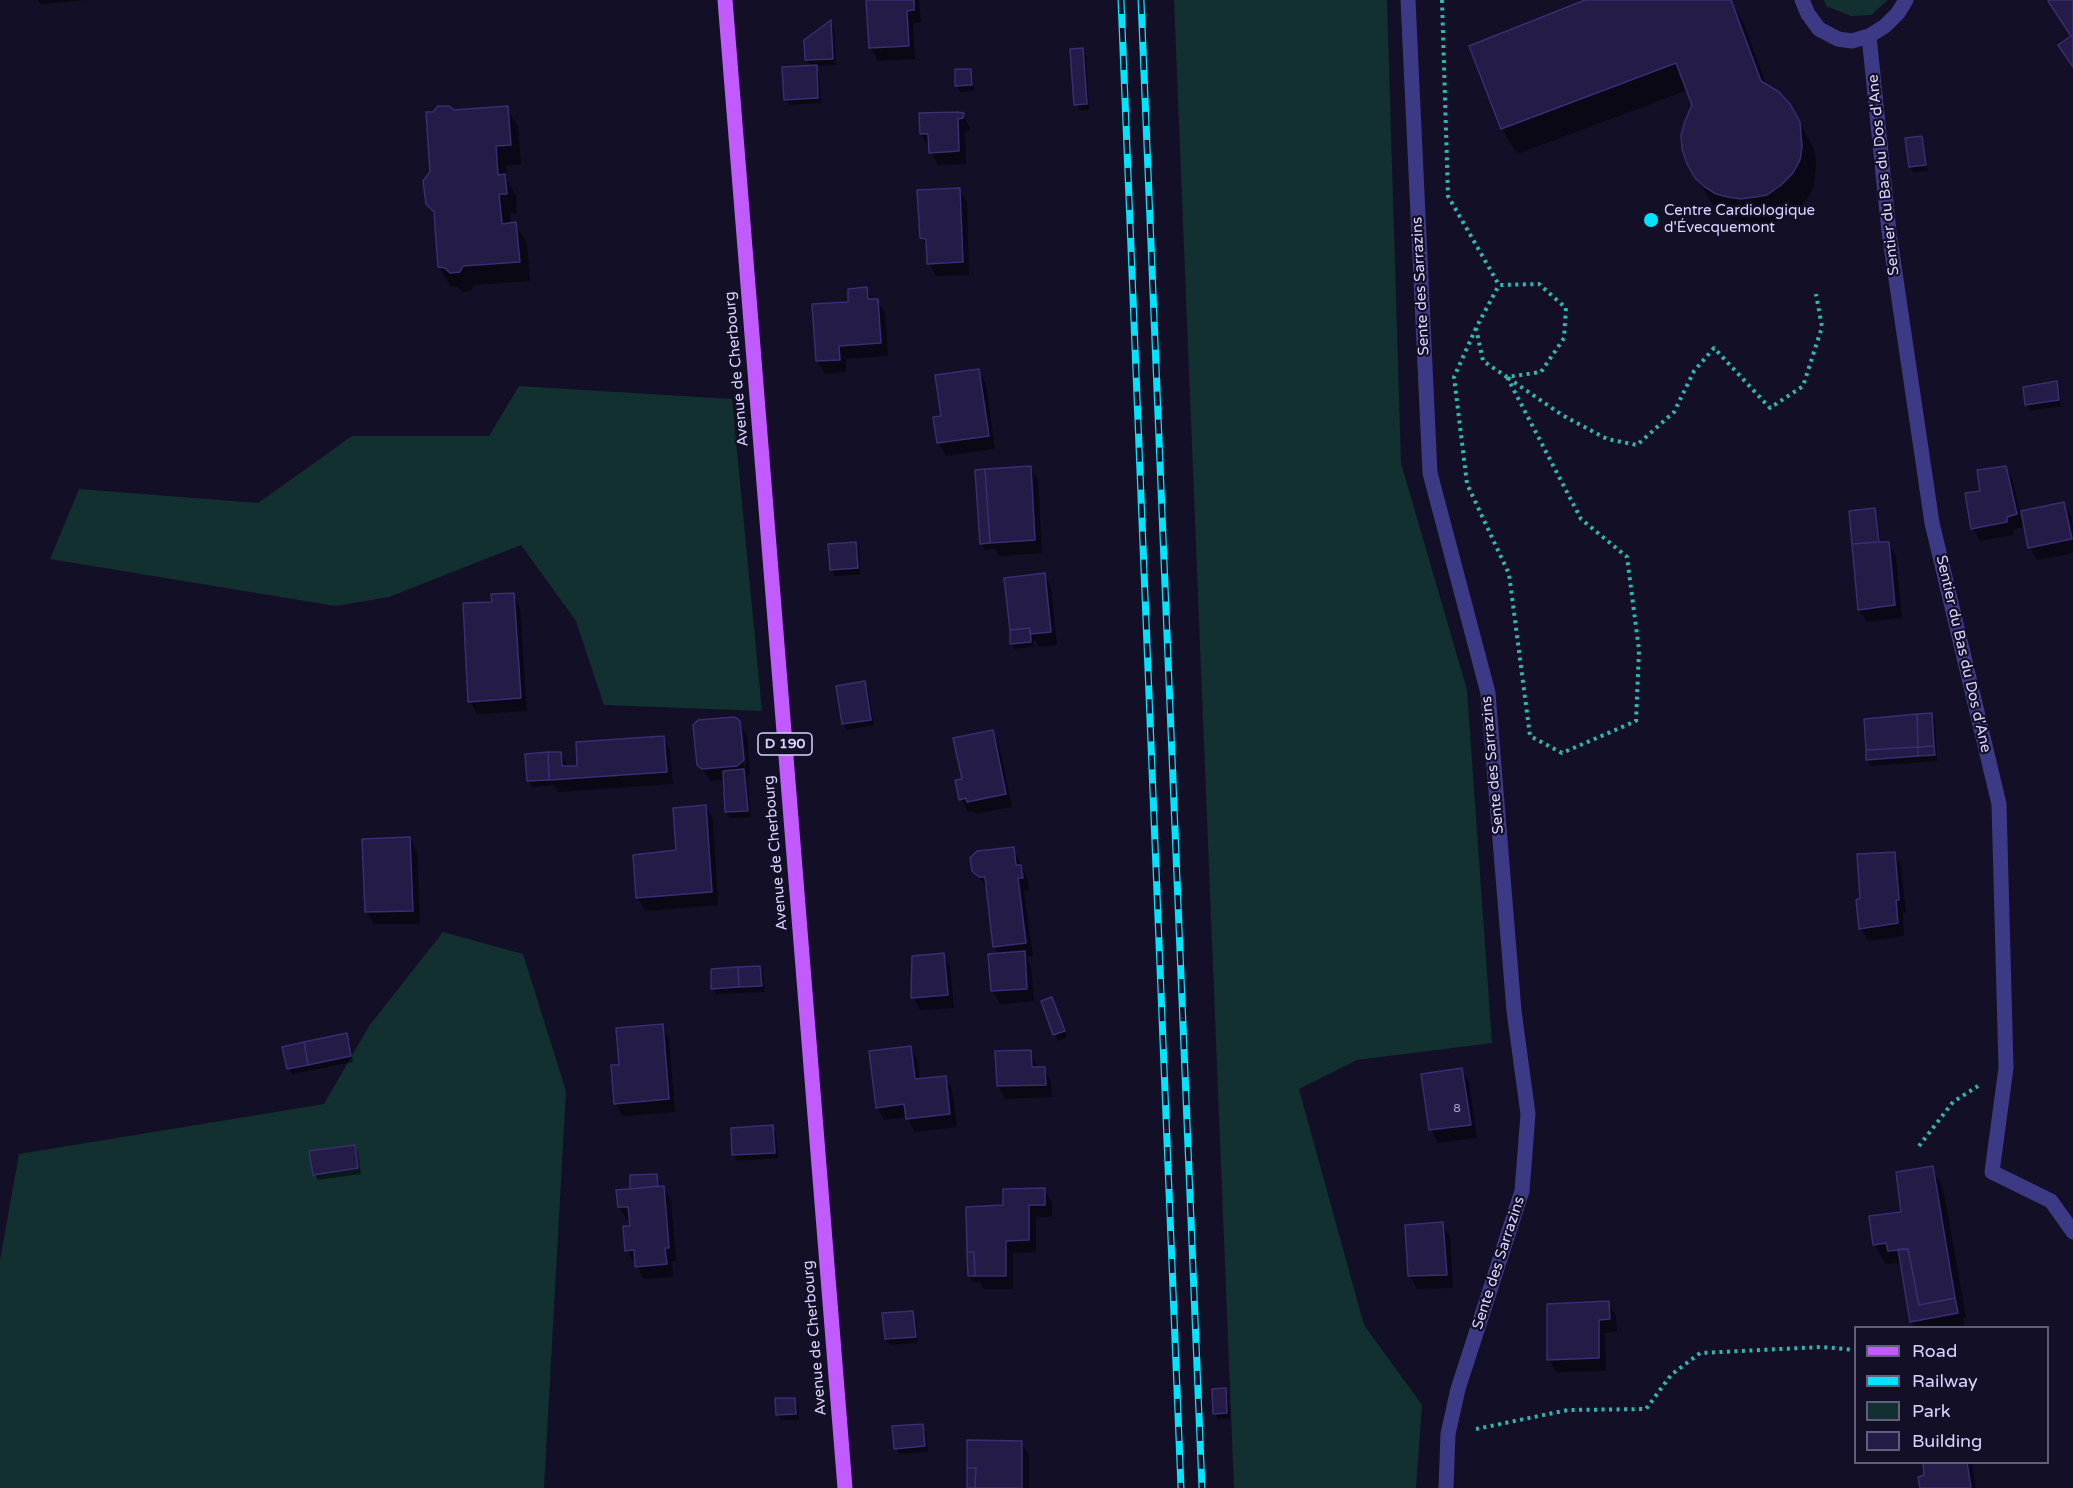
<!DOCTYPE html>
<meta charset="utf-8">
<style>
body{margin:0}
#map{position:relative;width:2073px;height:1488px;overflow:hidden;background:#130f26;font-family:"Varela Round",sans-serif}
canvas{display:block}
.legend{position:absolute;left:1854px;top:1326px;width:195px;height:138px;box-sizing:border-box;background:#130f26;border:2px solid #625e7d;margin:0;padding:8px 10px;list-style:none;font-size:18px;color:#d9d4ff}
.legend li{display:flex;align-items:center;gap:12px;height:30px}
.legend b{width:30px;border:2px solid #625e7d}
</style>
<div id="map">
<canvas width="2073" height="1488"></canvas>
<ul class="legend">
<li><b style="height:8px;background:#c25bff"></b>Road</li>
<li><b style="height:8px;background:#00e5ff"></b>Railway</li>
<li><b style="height:16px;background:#12302f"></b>Park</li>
<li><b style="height:16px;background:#241b47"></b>Building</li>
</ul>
</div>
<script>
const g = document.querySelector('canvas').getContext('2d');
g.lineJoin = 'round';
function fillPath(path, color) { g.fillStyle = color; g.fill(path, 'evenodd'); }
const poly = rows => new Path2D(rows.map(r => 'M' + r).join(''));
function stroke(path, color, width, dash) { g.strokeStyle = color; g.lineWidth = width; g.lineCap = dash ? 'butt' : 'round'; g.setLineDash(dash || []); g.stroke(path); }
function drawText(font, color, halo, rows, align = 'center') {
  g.font = font + ' "Varela Round",sans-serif'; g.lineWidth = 4.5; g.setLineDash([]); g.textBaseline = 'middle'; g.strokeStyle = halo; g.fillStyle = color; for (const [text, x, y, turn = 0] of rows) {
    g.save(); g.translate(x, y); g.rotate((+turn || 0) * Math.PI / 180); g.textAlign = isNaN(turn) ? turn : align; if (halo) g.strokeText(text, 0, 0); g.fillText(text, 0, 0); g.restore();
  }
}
fillPath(poly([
 [1174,0,1387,0,1401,463,1467,690,1492,1043,1357,1060,1299,1089,1364,1325,1422,1405,1416,1488,1234,1488],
 [1824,0,1888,0,1871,15,1851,16,1826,6],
 [519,386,732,399,762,711,604,705,576,621,521,545,389,597,335,606,50,559,79,489,258,503,352,436,489,436],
 [443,932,523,954,566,1091,544,1488,0,1488,0,1260,19,1154,324,1104,369,1026]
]), '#12302f');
fillPath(poly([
 [38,0,88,0,40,4],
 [868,0,919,0,921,23,913,23,915,59,878,61,871,48],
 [1589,0,1730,0,1743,22,1767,86,1789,104,1814,149,1816,162,1814,187,1807,199,1795,211,1782,220,1770,223,1756,225,1732,219,1721,213,1712,204,1689,164,1694,105,1688,90,1517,154,1502,129,1471,47],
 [831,23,834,28,836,65,815,66,819,73,821,103,789,105,786,99,811,67,807,60,806,41],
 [1083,50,1086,56,1089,110,1079,110,1076,104],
 [970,70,973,76,974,91,960,92,957,86],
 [507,108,518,127,521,165,506,165,507,180,516,196,517,213,510,213,511,224,515,224,527,243,530,281,474,285,471,291,462,292,457,287,451,287,439,267,436,220,427,204,432,173,453,112],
 [963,115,970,128,970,131,965,131,966,164,938,165,921,134],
 [1921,138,1924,144,1928,171,1913,172,1910,166],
 [959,189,967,202,969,275,936,276,929,263,928,249,922,238],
 [866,289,873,300,877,300,885,313,888,356,846,359,846,372,825,374,817,361,850,303],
 [979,371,986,384,995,449,946,456,938,443,935,418,943,417],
 [2056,383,2059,389,2061,406,2030,411,2027,405,2025,388],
 [1030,467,1038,480,1042,553,999,556,995,549,985,550,981,544,977,471],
 [2006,468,2013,481,2020,512,2064,503,2071,516,2073,526,2073,553,2037,560,2030,547,2025,527,2013,529,2014,535,1980,541,1973,528,1982,492],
 [1874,509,1877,515,1881,544,1888,543,1896,556,1902,618,1867,622,1859,609],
 [855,543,859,549,860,574,835,576,832,570],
 [1044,574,1051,587,1057,645,1039,647,1036,641,1033,641,1033,647,1015,649,1012,644],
 [513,595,520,608,527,711,477,714,470,701,493,603],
 [864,683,868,689,874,725,847,730,843,724],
 [1931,715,1935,721,1937,761,1871,766,1867,760],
 [739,722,747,736,750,773,747,777,751,817,730,818,726,812,725,780,711,781,698,764],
 [740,730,743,730,746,767,743,767],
 [992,732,999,745,1012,807,976,814,974,811,968,812,961,799,964,780],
 [663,737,670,750,673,784,558,792,554,785,532,787,529,781,560,753,568,766,578,767],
 [571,777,571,780,549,781,549,778],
 [705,806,713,819,718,905,645,911,638,898,677,851],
 [410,839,417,852,420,924,374,924,366,911],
 [1013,848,1028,879,1029,891,1024,891,1033,956,1026,957,1031,966,1034,1001,1000,1004,993,991,990,955,999,955,994,946,988,890,972,867],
 [1894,853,1901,866,1906,912,1903,913,1904,936,1868,941,1861,928,1861,900],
 [943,955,950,967,954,1008,920,1010,913,997],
 [760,967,763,973,765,992,716,994,713,988],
 [1052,999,1067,1037,1058,1041,1043,1002],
 [662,1026,669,1039,675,1112,623,1116,615,1103,620,1066],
 [346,1035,350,1041,353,1062,292,1074,289,1068],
 [911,1048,918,1061,920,1080,945,1077,952,1090,957,1127,915,1132,907,1117,884,1120,877,1107],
 [1030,1052,1038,1068,1044,1068,1051,1081,1052,1097,1006,1099,998,1086],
 [1461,1069,1469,1082,1477,1138,1438,1143,1431,1130],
 [772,1127,776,1133,778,1158,737,1161,734,1155,733,1129],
 [355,1146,358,1152,361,1174,318,1180,315,1174],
 [1932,1168,1943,1188,1966,1317,1963,1318,1964,1326,1955,1328,1915,1328,1912,1322,1903,1270,1897,1263,1886,1264,1875,1245,1871,1218,1903,1213],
 [656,1175,660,1181,660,1188,663,1187,671,1200,676,1261,672,1261,673,1277,644,1279,636,1263,634,1263,627,1250,631,1227,630,1219,627,1220,619,1207,632,1190],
 [1044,1189,1052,1202,1052,1217,1036,1217,1036,1252,1013,1253,1013,1289,984,1289,980,1282,973,1282,969,1276,968,1209,1005,1207],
 [1442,1224,1450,1237,1453,1288,1417,1289,1410,1276],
 [1608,1303,1616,1316,1617,1331,1605,1333,1606,1371,1556,1372,1549,1359],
 [912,1313,916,1319,918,1343,890,1345,886,1339,884,1314],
 [1225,1389,1228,1395,1230,1419,1218,1419,1215,1413],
 [794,1399,798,1405,799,1420,781,1420,777,1414],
 [922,1425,926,1432,928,1452,899,1454,896,1448],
 [1021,1442,1029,1455,1029,1488,969,1488],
 [1924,1462,1972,1462,1976,1488,1921,1488,1926,1476]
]), '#0007');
const building = poly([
 [866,0,914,0,914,10,907,11,909,46,869,48,866,0],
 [1585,0,1731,0,1761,81,1779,92,1790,104,1800,122,1802,147,1800,160,1793,173,1781,185,1767,195,1755,197,1741,199,1728,197,1716,194,1705,187,1695,178,1687,164,1682,149,1681,135,1685,121,1692,105,1676,63,1501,129,1469,46,1585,0],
 [2049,0,2073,0,2073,67,2058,45,2071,36,2048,1,2049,0],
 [831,20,833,59,805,60,804,40,831,20],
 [1083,48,1087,104,1074,105,1070,49,1083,48],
 [817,65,818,98,784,100,782,67,817,65],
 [955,69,971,69,972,85,955,86,955,69],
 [438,106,449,106,454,110,508,106,511,145,496,146,498,175,505,174,507,194,499,194,502,224,516,222,520,262,463,266,460,272,450,273,445,268,438,267,434,212,426,204,423,181,430,172,426,112,433,112,438,106],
 [957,112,964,113,963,118,958,119,959,151,929,153,928,134,920,134,919,113,957,112],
 [1922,136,1926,165,1909,167,1905,138,1922,136],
 [960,188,963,262,927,264,926,239,920,238,917,190,960,188],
 [867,287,868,299,878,299,881,343,839,346,840,360,816,361,812,304,848,302,848,289,867,287],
 [979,369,989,436,937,443,933,417,941,416,935,375,979,369],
 [2057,381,2059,400,2025,405,2023,387,2057,381],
 [1031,466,1035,540,990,543,985,469,1031,466],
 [2006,466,2017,514,2007,517,2007,522,1971,529,1965,493,1980,491,1977,470,2006,466],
 [985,469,990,543,980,544,975,470,985,469],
 [2064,502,2072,539,2028,548,2021,511,2064,502],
 [1875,508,1879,542,1852,544,1849,511,1875,508],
 [856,542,858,568,830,570,828,544,856,542],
 [1879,542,1889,542,1895,605,1858,610,1852,544,1879,542],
 [1045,573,1051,632,1030,634,1030,628,1010,630,1004,578,1045,573],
 [514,593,521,698,468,702,463,603,492,602,491,594,514,593],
 [1030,628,1031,642,1010,644,1010,630,1030,628],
 [865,681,871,720,842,724,836,686,865,681],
 [1932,713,1934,746,1918,747,1917,714,1932,713],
 [1917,714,1918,747,1866,750,1864,719,1917,714],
 [735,717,740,721,744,760,737,766,702,769,697,765,693,725,698,720,735,717],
 [993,730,1006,794,967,802,966,798,959,800,955,780,962,779,953,738,993,730],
 [664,736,667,772,549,780,548,752,561,752,562,766,577,766,576,742,664,736],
 [1934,746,1935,755,1918,756,1918,747,1934,746],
 [1918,747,1918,756,1866,760,1866,750,1918,747],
 [548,752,549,780,527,781,525,754,548,752],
 [744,769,748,811,725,812,723,771,744,769],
 [706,805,712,892,636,898,633,855,676,850,673,808,706,805],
 [410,837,413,911,365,912,362,839,410,837],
 [1014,847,1016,865,1021,865,1023,878,1018,878,1026,943,993,947,985,877,979,877,972,871,970,858,977,851,1014,847],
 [1895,852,1899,900,1896,900,1898,923,1859,929,1856,900,1860,898,1857,854,1895,852],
 [1025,951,1027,989,991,991,988,954,1025,951],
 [944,953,948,995,911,998,912,956,944,953],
 [760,966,762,986,739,987,738,967,760,966],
 [738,967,739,987,711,989,711,969,738,967],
 [1052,997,1065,1031,1053,1035,1041,1001,1052,997],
 [663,1024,669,1099,614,1104,611,1065,619,1065,616,1028,663,1024],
 [347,1033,351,1056,308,1065,304,1042,347,1033],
 [304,1042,308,1065,287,1069,282,1047,304,1042],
 [911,1046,915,1079,946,1076,950,1114,906,1119,904,1104,876,1108,869,1051,911,1046],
 [1031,1050,1032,1067,1045,1067,1046,1085,997,1086,995,1051,1031,1050],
 [1462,1068,1471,1125,1429,1130,1421,1074,1462,1068],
 [773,1125,775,1153,732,1155,731,1128,773,1125],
 [355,1145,358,1168,313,1175,309,1151,355,1145],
 [1933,1166,1955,1298,1919,1305,1908,1249,1888,1251,1886,1243,1873,1245,1869,1216,1901,1212,1896,1172,1933,1166],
 [657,1174,658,1186,630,1189,630,1175,657,1174],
 [664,1186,669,1248,665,1248,667,1264,635,1267,634,1250,625,1251,623,1226,630,1226,628,1207,618,1207,616,1190,664,1186],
 [1045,1188,1045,1205,1029,1205,1029,1240,1006,1241,1006,1276,975,1276,974,1252,967,1252,966,1207,1003,1205,1003,1189,1045,1188],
 [1443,1222,1447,1275,1408,1276,1405,1225,1443,1222],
 [1898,1249,1908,1249,1919,1305,1955,1298,1958,1313,1910,1322,1898,1249],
 [967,1252,974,1252,975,1276,968,1276,967,1252],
 [1609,1301,1610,1319,1599,1320,1599,1358,1547,1360,1547,1304,1609,1301],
 [913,1311,916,1337,885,1339,882,1313,913,1311],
 [1226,1388,1227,1413,1213,1414,1212,1389,1226,1388],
 [775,1398,795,1398,796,1414,776,1415,775,1398],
 [923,1424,925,1446,894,1449,892,1426,923,1424],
 [967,1440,1022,1441,1022,1488,975,1488,976,1468,967,1468,967,1440],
 [1923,1462,1967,1462,1971,1488,1920,1488,1918,1477,1924,1475,1923,1462],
 [967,1468,976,1468,975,1488,967,1488,967,1468]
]);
fillPath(building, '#241b47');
stroke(building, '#3b2d73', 1.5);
stroke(poly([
 [1442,0,1448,196,1499,285,1539,284,1566,308,1564,338,1541,372,1507,377,1483,361,1476,328,1499,285],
 [1476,328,1454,377,1467,484,1509,574,1530,736,1562,753,1636,721,1639,650,1627,557,1581,519,1507,377],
 [1508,378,1562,415,1607,439,1637,445,1674,412,1694,371,1714,348,1770,408,1803,386,1822,327,1816,294],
 [1919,1146,1953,1102,1978,1086],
 [1476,1429,1568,1410,1646,1409,1671,1375,1700,1353,1822,1347,1856,1350]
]), '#2fb8b0', 4, [3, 4.5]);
stroke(poly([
 [1408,0,1430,473,1488,693,1514,1011,1528,1114,1522,1191,1458,1389,1448,1434,1446,1488],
 [1802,0,1808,14,1819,29,1838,39,1852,41,1869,36,1885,26,1898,13,1906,0],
 [1869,36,1889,232,1932,523,1999,804,2006,1068,1992,1172,2051,1201,2073,1232]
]), '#3d3a85', 15);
stroke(poly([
 [725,0,845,1488]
]), '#c25bff', 15);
const rail = poly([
 [1121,0,1181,1488],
 [1141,0,1202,1488]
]);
stroke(rail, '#00e5ff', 7);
stroke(rail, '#130f26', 4.5, [14]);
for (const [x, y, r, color] of [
 [1651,220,8,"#00e5ff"]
]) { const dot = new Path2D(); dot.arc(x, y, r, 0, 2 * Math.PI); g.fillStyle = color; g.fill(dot); stroke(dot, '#130f26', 2); }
drawText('12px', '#aca6d1', null, [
 ["8",1457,1109]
]);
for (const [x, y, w] of [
 [785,744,54]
]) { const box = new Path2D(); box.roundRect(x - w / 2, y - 11, w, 22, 4.5); g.fillStyle = '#130f26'; g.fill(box); stroke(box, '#d9d4ff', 1.5); }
drawText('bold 14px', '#d9d4ff', null, [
 ["D 190",785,744]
]);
drawText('15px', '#d9d4ff', '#130f26', [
 ["Sentier du Bas du Dos d'Ane",1884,175,-96],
 ["Sente des Sarrazins",1421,286,-93],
 ["Avenue de Cherbourg",737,369,-95],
 ["Sentier du Bas du Dos d'Ane",1963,654,77],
 ["Sente des Sarrazins",1493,765,-95],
 ["Avenue de Cherbourg",776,853,-95],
 ["Sente des Sarrazins",1499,1263,-72],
 ["Avenue de Cherbourg",815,1338,-95]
]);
drawText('15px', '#d9d4ff', '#130f26', [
 ["Centre Cardiologique",1664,211],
 ["d'Évecquemont",1664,228]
], 'left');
</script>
